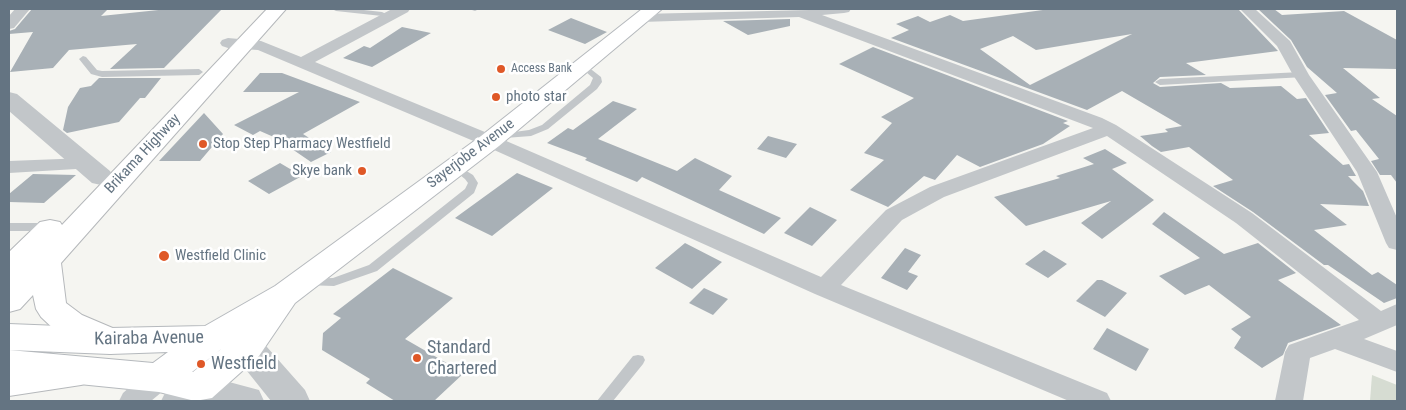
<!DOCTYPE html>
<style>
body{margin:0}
#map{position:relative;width:1406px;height:410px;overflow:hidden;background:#f5f5f1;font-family:"Roboto Condensed",sans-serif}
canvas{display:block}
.frame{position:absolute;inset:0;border:10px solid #647482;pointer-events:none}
</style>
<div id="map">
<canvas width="1406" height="410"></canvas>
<div class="frame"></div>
</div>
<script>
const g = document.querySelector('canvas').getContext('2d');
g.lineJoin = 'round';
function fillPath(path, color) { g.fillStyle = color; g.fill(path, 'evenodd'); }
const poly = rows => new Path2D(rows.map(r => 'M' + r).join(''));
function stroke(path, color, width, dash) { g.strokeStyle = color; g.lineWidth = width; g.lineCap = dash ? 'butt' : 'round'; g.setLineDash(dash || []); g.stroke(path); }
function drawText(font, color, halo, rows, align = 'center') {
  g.font = font + ' "Roboto Condensed",sans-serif'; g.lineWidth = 5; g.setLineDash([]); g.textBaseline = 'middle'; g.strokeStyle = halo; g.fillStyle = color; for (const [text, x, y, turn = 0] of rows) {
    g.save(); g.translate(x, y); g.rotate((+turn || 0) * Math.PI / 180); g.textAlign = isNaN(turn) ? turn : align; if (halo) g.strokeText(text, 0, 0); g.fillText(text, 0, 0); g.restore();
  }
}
fillPath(poly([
 [1372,375,1397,385,1397,401,1370,401]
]), '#d6dcd2');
fillPath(poly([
 [32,9,108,9,101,16,168,9,222,9,164,68,110,69,137,44,69,50,53,68,10,72,33,32,9,34,9,31,15,29],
 [1050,9,1238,9,1278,51,1186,63,1206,75,1160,77,1153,83,1160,87,1221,83,1230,88,1281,86,1297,99,1306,98,1329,133,1309,135,1343,165,1349,164,1356,176,1348,176,1363,191,1369,206,1320,204,1347,225,1314,230,1372,275,1378,272,1397,285,1397,298,1384,303,1328,265,1324,265,1253,212,1213,186,1233,180,1189,147,1161,152,1152,146,1140,136,1168,132,1165,129,1182,126,1122,91,1087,110,891,38,909,30,896,24,918,16,930,22,950,15,963,21],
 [1132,34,1030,85,980,49,1013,36,1036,50],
 [1258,9,1274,9,1282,15,1344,11,1397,40,1397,69,1343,68,1380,98,1372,99,1397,116,1397,183,1391,175,1380,175,1371,161,1379,159,1356,130,1351,131,1325,95,1337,93,1307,67,1291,40],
 [571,18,607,32,585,44,548,30],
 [790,19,790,26,748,35,723,21],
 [402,27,431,33,372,67,343,58,364,46,370,48],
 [873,47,1068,121,1063,123,1070,126,1043,144,980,167,957,155,935,180,924,176,888,207,850,190,884,160,864,153,892,123,881,117,914,98,839,64],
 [260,73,282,73,360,102,303,134,331,152,311,162,276,138,260,131,253,135,234,125,299,92,243,92],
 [99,78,161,78,145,98,140,98,119,122,67,133,63,130,68,107,80,88,91,86],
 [613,101,637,109,598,139,677,171,695,158,732,176,719,190,781,218,764,234,642,177,637,182,585,160,587,158,547,143,568,128,573,130],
 [204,113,223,134,200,161,159,161],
 [768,136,797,144,786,158,757,149],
 [1105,149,1127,163,1112,169,1154,200,1102,239,1081,223,1111,201,1026,226,994,197,1060,178,1056,176,1094,164,1083,158],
 [280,163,302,176,269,194,248,181],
 [517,173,553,188,492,236,455,218],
 [33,174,76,175,44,203,9,202,9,194],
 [810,207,837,220,812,246,784,233],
 [1164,212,1224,254,1258,243,1296,273,1278,280,1341,325,1288,343,1283,355,1262,368,1234,348,1241,337,1231,329,1251,317,1209,285,1185,295,1159,276,1200,258,1152,224],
 [685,243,722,262,692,289,655,268],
 [905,248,921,255,908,272,918,276,907,290,881,278],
 [1044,250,1067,264,1048,278,1025,264],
 [393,268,453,298,405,339,464,373,434,401,395,401,366,383,370,379,322,350,323,333,341,318,333,314],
 [1097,280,1102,280,1127,293,1105,317,1076,301],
 [704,288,728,299,713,315,689,303],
 [1107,328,1149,349,1136,371,1093,349]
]), '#a8b0b6');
const primary = poly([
 [642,9,662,9,499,146,295,303,259,356,212,398,195,401,159,392,9,377,9,350,153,363,168,352,110,354,9,350,9,324,110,328,205,326,275,286,481,136,642,9],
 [221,349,193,372,192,372,220,350,221,349]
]);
const trunk = poly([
 [267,9,286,9,61,263,66,303,82,315,122,332,127,341,122,350,110,354,58,333,41,317,36,309,33,295,20,309,9,312,9,252,40,222,50,220,60,222,62,225,267,9],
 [81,357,93,361,98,371,93,381,81,385,9,396,9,368,81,357]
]);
stroke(primary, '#b5b9bd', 2);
stroke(trunk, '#b5b8bb', 2);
fillPath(poly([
 [332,9,355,9,382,12,386,14,382,16,336,11,332,9],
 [469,9,479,9,475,11,469,9],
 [83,56,86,57,97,70,102,71,199,69,203,72,199,75,102,77,91,74,79,59,83,56],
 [583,63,601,77,602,82,597,89,548,129,531,136,492,139,491,137,492,135,529,130,542,125,590,85,593,78,579,66,583,63],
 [1301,72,1304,73,1304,77,1160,85,1155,82,1160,79,1301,72],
 [455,164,473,175,478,183,474,193,377,271,334,286,304,285,302,282,304,279,333,278,369,265,465,189,468,183,465,179,450,167,455,164],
 [9,223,50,223,56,227,50,231,9,231,9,223],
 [638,355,643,356,645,360,643,364,613,401,597,401,633,356,638,355]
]), '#c2c6c9');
fillPath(poly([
 [15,9,30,9,14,28,9,29,9,16,15,9],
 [392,9,410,9,408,12,315,62,497,137,821,277,886,210,930,187,1093,128,799,17,641,22,636,21,634,18,636,15,641,14,851,9,849,12,844,13,822,15,1102,118,1116,125,1252,213,1381,311,1397,304,1397,325,1364,339,1397,351,1397,372,1335,349,1310,358,1303,401,1275,401,1285,352,1289,345,1359,320,1236,223,1107,136,944,197,902,220,841,285,1107,393,1111,401,1069,401,815,294,483,145,258,50,228,48,222,46,220,43,222,40,228,38,261,41,301,57,392,9],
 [1240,9,1255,9,1290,41,1309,75,1377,172,1397,218,1397,250,1389,248,1386,243,1357,172,1293,75,1277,46,1240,9],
 [86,158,93,160,96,164,93,168,9,173,9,161,86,158],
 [159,367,169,370,173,378,169,386,151,401,119,401,123,393,149,370,159,367],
 [199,377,209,380,213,388,209,396,199,401,161,401,165,393,199,377]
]), '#c2c6c9');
fillPath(poly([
 [9,92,17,94,110,171,114,177,110,183,101,185,92,183,9,111,9,92],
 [247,334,259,338,305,390,310,401,271,401,235,356,230,347,235,338,247,334],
 [199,374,259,390,264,401,196,401,186,398,181,388,186,378,199,374]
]), '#c2c6c9');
fillPath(primary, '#fff');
fillPath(trunk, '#fff');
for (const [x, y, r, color] of [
 [501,69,5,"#df5827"],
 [496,97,5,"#df5827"],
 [203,144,5,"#df5827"],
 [362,171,5,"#df5827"],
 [164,256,6,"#df5827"],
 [417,358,5,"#df5827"],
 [201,364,5,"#df5827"]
]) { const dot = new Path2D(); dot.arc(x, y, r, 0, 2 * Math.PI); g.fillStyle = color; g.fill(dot); stroke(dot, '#fff', 2); }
drawText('12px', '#647482', '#fff', [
 ["Access Bank",511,69]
], 'left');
drawText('15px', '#647482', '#fff', [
 ["photo star",506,97],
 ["Stop Step Pharmacy Westfield",213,144],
 ["Skye bank",352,171,"right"],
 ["Westfield Clinic",175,256]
], 'left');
drawText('15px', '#647482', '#fff', [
 ["Brikama Highway",143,154,-47],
 ["Sayerjobe Avenue",471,154,-37]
]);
drawText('18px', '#647482', '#fff', [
 ["Kairaba Avenue",149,339,-1]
]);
drawText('18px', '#647482', '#fff', [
 ["Standard",427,348],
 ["Chartered",427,369],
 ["Westfield",211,364]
], 'left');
</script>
